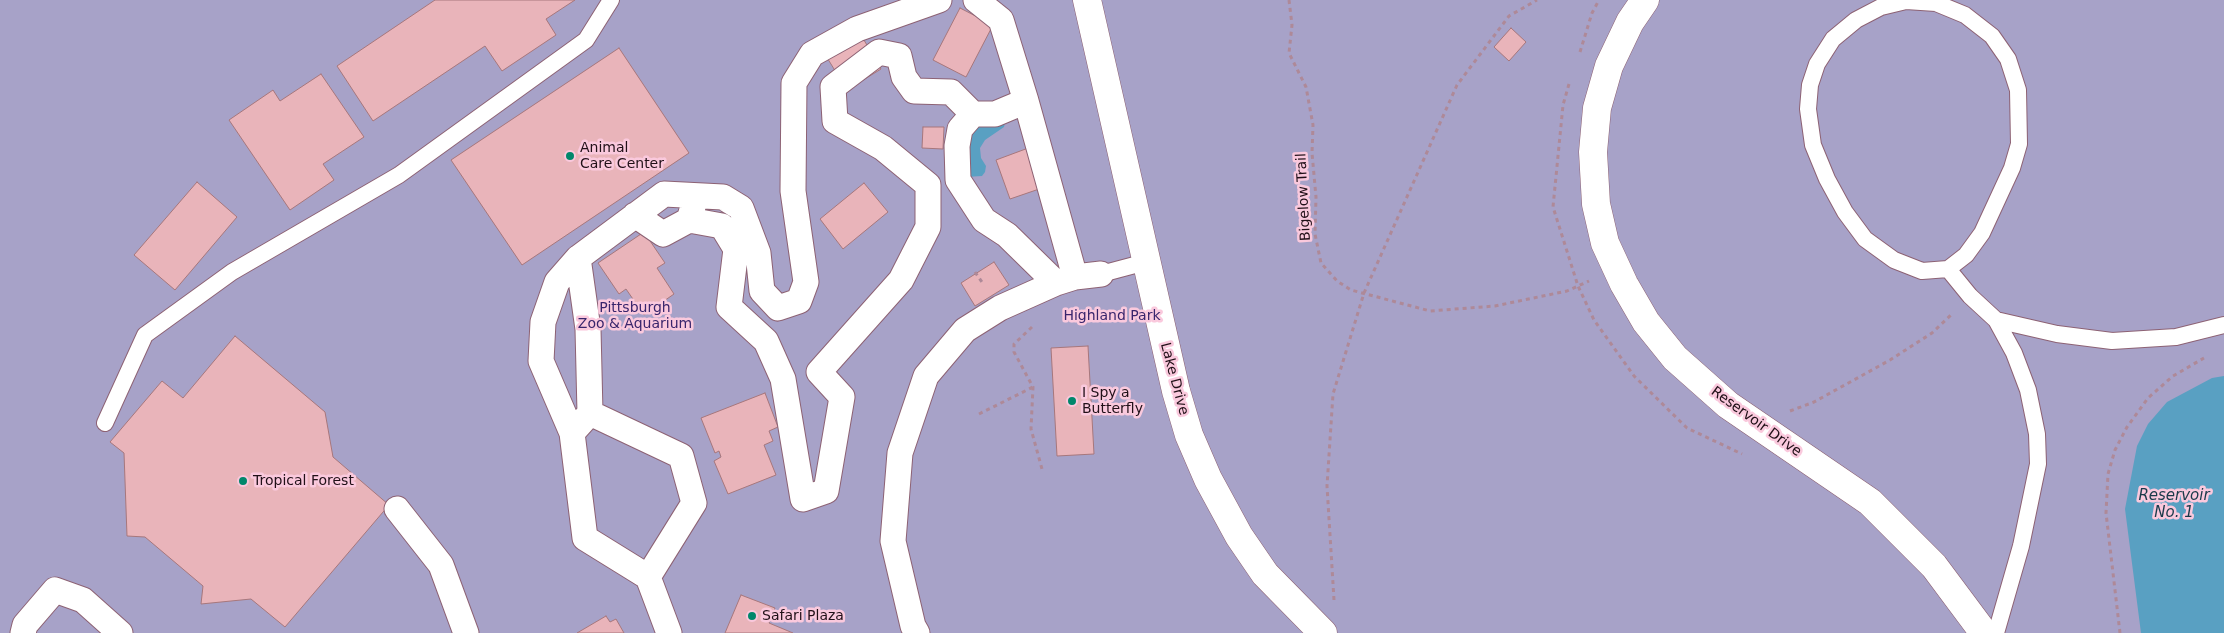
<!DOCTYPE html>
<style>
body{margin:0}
canvas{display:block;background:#fac9dd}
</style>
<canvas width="2224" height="633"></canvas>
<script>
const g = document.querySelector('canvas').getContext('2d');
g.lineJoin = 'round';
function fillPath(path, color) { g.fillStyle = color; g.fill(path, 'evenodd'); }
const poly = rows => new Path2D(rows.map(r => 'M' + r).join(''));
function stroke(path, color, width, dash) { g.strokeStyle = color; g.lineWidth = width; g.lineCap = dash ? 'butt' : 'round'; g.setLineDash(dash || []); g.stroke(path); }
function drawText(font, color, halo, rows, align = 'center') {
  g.font = font + ' "DejaVu Sans",sans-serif'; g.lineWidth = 5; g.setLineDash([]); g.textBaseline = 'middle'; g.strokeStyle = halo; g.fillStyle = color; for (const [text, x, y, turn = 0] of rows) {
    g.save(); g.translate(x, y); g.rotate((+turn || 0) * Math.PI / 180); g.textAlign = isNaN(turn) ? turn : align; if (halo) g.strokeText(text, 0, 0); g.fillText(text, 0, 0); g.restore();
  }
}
fillPath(poly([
 [0,0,2224,0,2224,633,0,633]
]), '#a7a2c8');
fillPath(poly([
 [978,121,1005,123,1004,127,985,140,980,148,981,158,986,166,985,172,982,176,966,177,968,136],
 [2224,376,2224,633,2141,633,2125,509,2137,446,2148,424,2167,402,2212,378]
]), '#59a0c2');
const building = poly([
 [435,0,575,0,546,19,556,35,502,71,485,46,373,121,337,66,435,0],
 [960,8,993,25,966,77,933,60,960,8],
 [1511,28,1526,42,1509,61,1494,47,1511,28],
 [861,35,881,69,847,90,826,56,861,35],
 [619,48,689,153,522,265,451,160,619,48],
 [321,74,364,137,323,164,334,180,290,210,229,120,273,90,280,101,321,74],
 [923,127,944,127,943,149,922,148,923,127],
 [1031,147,1045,187,1010,199,996,160,1031,147],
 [197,182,237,217,175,290,134,255,197,182],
 [864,183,888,212,843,249,820,219,864,183],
 [644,232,665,263,657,268,674,294,644,315,626,289,619,294,598,263,644,232],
 [994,262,1009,285,975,306,961,283,994,262],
 [235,336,325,412,333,457,389,505,285,627,251,599,201,604,203,586,145,537,127,536,124,453,110,442,162,381,183,398,235,336],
 [1088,346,1094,454,1057,456,1051,348,1088,346],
 [765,393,778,427,769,431,773,441,764,445,776,475,728,494,714,461,721,457,719,451,715,453,701,418,765,393],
 [741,595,775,608,769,623,793,633,725,633,741,595],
 [606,616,610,622,616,619,624,633,577,633,606,616]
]);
fillPath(building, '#e9b4ba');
stroke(building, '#a7777c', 1);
const service = poly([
 [1948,269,1966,255,1982,233,2012,168,2019,144,2018,90,2008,59,1992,36,1965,15,1936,3,1906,1,1881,7,1856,20,1833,39,1817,64,1810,85,1808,109,1813,145,1827,179,1845,212,1865,239,1894,260,1922,271,1948,269,1970,296,1996,320,2014,353,2028,390,2037,434,2038,464,2021,546,1996,633],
 [1101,274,1146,262],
 [1996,320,2057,334,2112,341,2176,337,2224,325],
 [105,423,145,335,232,272,399,175,586,40,611,0]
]);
const pedestrian = poly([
 [976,0,1001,20,1026,101,1075,277],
 [973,114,995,114,1026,101],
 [635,215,663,234,689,220,694,203],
 [689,220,722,226,736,249,729,307,766,341,783,379,803,499,826,491,842,397,819,372,901,280,928,227,928,185,883,148,835,121,833,87,879,52,899,56,904,77,914,91,951,92,973,114,960,129,957,146,958,180,984,220,1007,235,1056,283],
 [578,258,588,329,590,413],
 [572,433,590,413,681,456,694,503,648,577,669,633],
 [397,509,441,565,466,633],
 [648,577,585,538,572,433,541,361,543,322,557,282,578,258,664,194,723,197,741,208,758,253,762,291,778,308,799,301,806,282,793,191,794,83,812,54,857,29,939,0],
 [23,633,25,625,55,590,83,600,120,633],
 [917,633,913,626,893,541,900,453,926,376,965,330,1000,308,1056,283,1075,277,1101,274]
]);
const minor = poly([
 [1087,0,1176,391,1189,435,1208,479,1239,536,1265,574,1323,633],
 [1645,0,1630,22,1609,66,1597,108,1593,152,1596,204,1605,243,1624,284,1646,322,1675,358,1728,405,1870,502,1934,566,1984,633]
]);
stroke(service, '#8d6274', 18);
stroke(pedestrian, '#8d6274', 27);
stroke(minor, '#8d6274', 29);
stroke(poly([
 [1289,0,1292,25,1289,53,1306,87,1313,125,1312,153,1316,197,1315,234,1321,263,1337,281,1351,290,1430,311,1495,306,1567,291,1589,281],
 [1580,52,1592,13,1599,0],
 [1569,84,1563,105,1553,207,1578,286,1594,320,1634,376,1687,428,1742,454],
 [975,272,984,285],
 [1032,327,1014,344,1014,352,1033,387,1031,429,1042,469],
 [1790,411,1814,402,1890,360,1932,333,1953,313],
 [979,414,1033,387],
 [1334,600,1327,486,1333,394,1364,293,1457,85,1509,16,1537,0],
 [2120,633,2106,513,2108,474,2115,450,2127,427,2148,398,2173,376,2204,358]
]), '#ae8998', 3, [4, 4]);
stroke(service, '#fff', 16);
stroke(pedestrian, '#fff', 25);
stroke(minor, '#fff', 28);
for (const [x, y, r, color] of [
 [570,156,5,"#00876b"],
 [1072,401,5,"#00876b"],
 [243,481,5,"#00876b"],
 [752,616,5,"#00876b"]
]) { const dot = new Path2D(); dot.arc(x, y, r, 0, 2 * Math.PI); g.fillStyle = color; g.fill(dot); stroke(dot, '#fac9dd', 2); }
drawText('14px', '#211018', '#fac9dd', [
 ["Animal",580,148],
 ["Care Center",580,164],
 ["I Spy a",1082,393],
 ["Butterfly",1082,409],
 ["Tropical Forest",253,481],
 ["Safari Plaza",762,616]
], 'left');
drawText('14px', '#211018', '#fac9dd', [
 ["Bigelow Trail",1304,197,-93],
 ["Lake Drive",1174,379,75],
 ["Reservoir Drive",1756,422,36]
]);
drawText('14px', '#39256c', '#fac9dd', [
 ["Pittsburgh",635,308],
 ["Zoo & Aquarium",635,324],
 ["Highland Park",1112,316]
]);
drawText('italic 15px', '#193a4a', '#fac9dd', [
 ["Reservoir",2174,496],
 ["No. 1",2174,513]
]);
</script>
